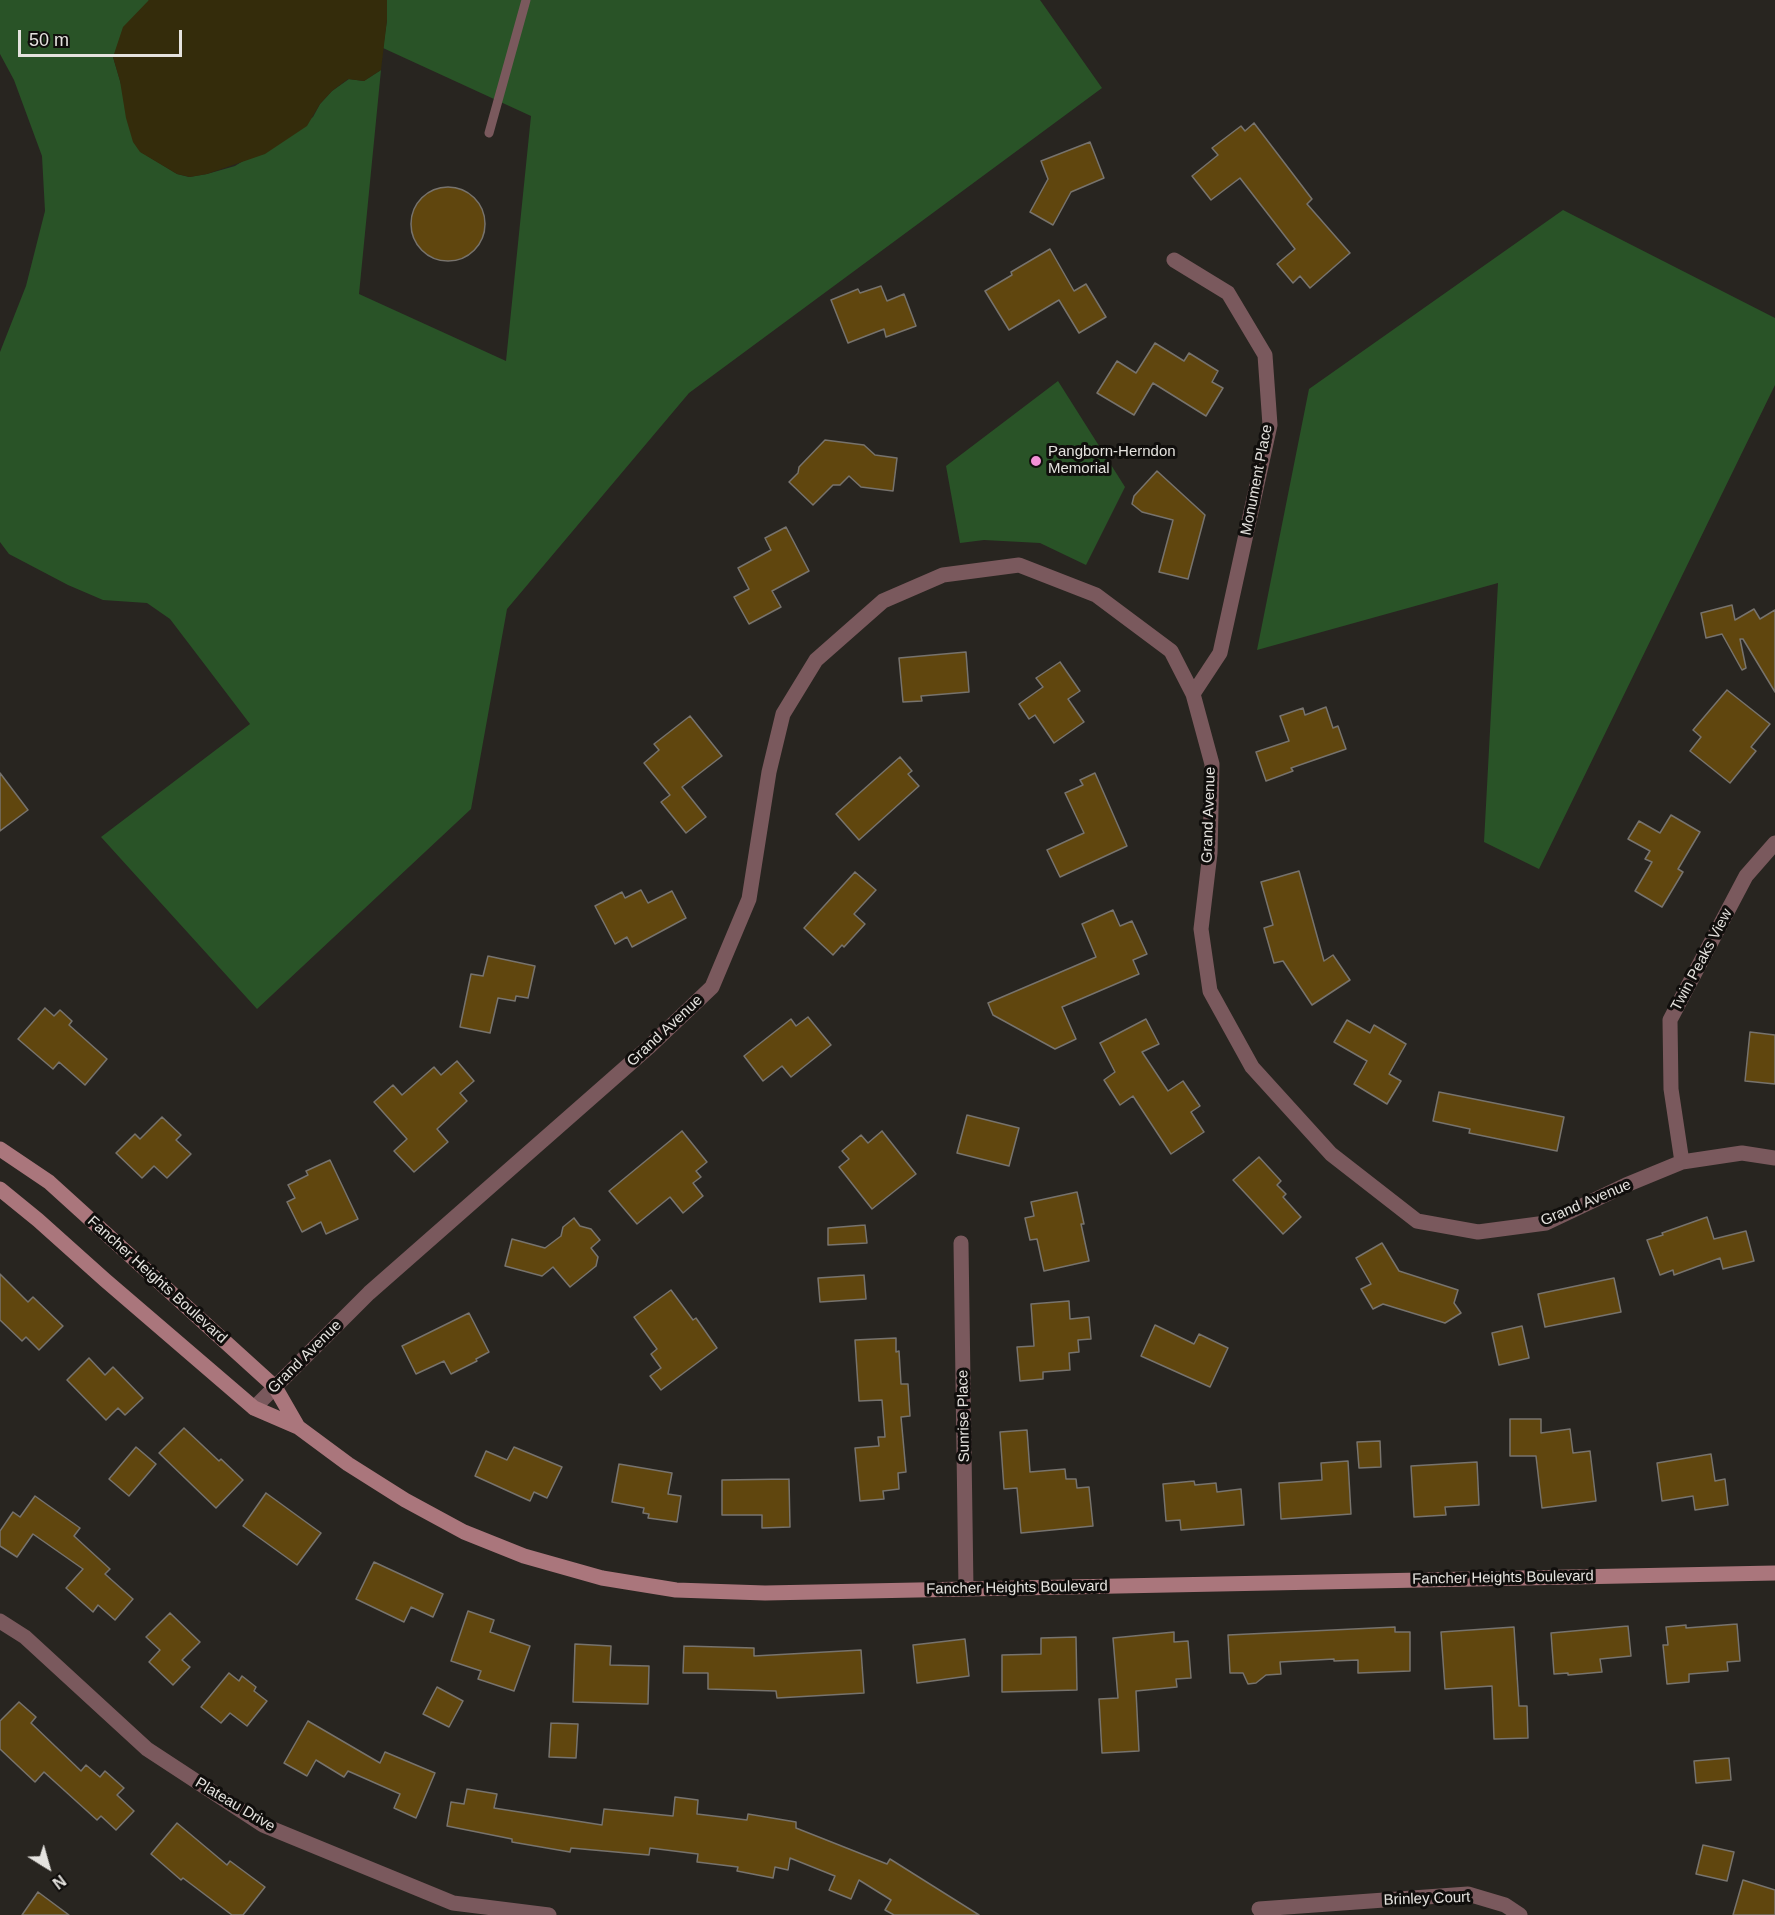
<!DOCTYPE html>
<style>
body{margin:0}
#map{position:relative;width:1775px;height:1915px;overflow:hidden;background:#282520;font-family:Helvetica,sans-serif}
canvas{display:block}
.north{position:absolute;left:18px;top:1837px;width:60px;height:60px;-webkit-text-stroke:4px #100e0c;paint-order:stroke;rotate:143deg;font-size:16px;font-weight:700;line-height:24px;text-align:center;color:#e5e3df}
.north::after{content:'';display:block;margin:auto;width:21px;height:27px;background:#e5e3df;clip-path:polygon(50% 0,100% 100%,50% 72%,0 100%)}
.scale{position:absolute;left:18px;top:30px;width:164px;height:27px;box-sizing:border-box;border:3px solid #e5e3df;border-top:0;padding-left:8px;font-size:18px;line-height:21px;white-space:nowrap;color:#e5e3df;-webkit-text-stroke:4px #100e0c;paint-order:stroke}
</style>
<div id="map">
<canvas width="1775" height="1915"></canvas>
<div class="north">N</div>
<div class="scale">50 m</div>
</div>
<script>
const g = document.querySelector('canvas').getContext('2d');
g.lineJoin = 'round';
function fillPath(path, color) { g.fillStyle = color; g.fill(path, 'evenodd'); }
const poly = rows => new Path2D(rows.map(r => 'M' + r).join(''));
function stroke(path, color, width, dash) { g.strokeStyle = color; g.lineWidth = width; g.lineCap = dash ? 'butt' : 'round'; g.setLineDash(dash || []); g.stroke(path); }
function drawText(font, color, halo, rows, align = 'center') {
  g.font = font + ' Helvetica,sans-serif'; g.lineWidth = 6; g.setLineDash([]); g.textBaseline = 'middle'; g.strokeStyle = halo; g.fillStyle = color; for (const [text, x, y, turn = 0] of rows) {
    g.save(); g.translate(x, y); g.rotate((+turn || 0) * Math.PI / 180); g.textAlign = isNaN(turn) ? turn : align; if (halo) g.strokeText(text, 0, 0); g.fillText(text, 0, 0); g.restore();
  }
}
fillPath(poly([
 [0,0,149,0,113,57,141,152,177,174,189,177,207,174,235,166,313,117,320,104,332,91,349,79,364,81,381,70,359,294,506,361,531,116,383,48,387,20,387,0,1040,0,1102,88,689,393,507,609,471,809,257,1009,101,837,250,724,170,619,147,603,103,600,68,585,9,554,0,542,0,352,26,286,45,211,42,156,14,80,0,54],
 [1563,210,1775,318,1775,385,1539,869,1484,842,1498,583,1257,650,1309,389],
 [1058,381,1125,487,1086,565,1040,543,984,540,960,543,946,466]
]), '#295327');
fillPath(poly([
 [149,0,387,0,387,20,381,70,364,81,348,79,332,91,320,104,307,126,265,154,207,174,190,177,177,174,140,152,133,142,126,118,120,81,113,57,123,27]
]), '#342c0b');
const building = poly([
 [1254,123,1312,199,1307,204,1350,253,1310,288,1300,276,1293,283,1277,264,1295,249,1240,178,1211,200,1192,176,1218,155,1212,148,1241,126,1245,131,1254,123],
 [1090,142,1104,178,1071,192,1053,225,1030,212,1048,179,1041,161,1090,142],
 '411 224a37 37 0 1 1 74 0a37 37 0 1 1-74 0Z',
 [1050,249,1074,291,1086,284,1106,317,1079,333,1059,300,1009,330,985,291,1012,275,1011,272,1050,249],
 [881,286,887,301,904,294,916,326,886,337,884,329,848,343,831,300,858,289,860,293,881,286],
 [1155,343,1184,361,1189,353,1218,371,1212,382,1223,388,1206,416,1153,383,1134,415,1097,393,1117,361,1136,373,1155,343],
 [825,440,864,445,875,455,897,458,893,491,861,487,849,476,840,485,833,485,813,505,789,482,798,473,799,467,825,440],
 [1157,471,1205,515,1188,579,1159,572,1173,520,1142,512,1132,504,1134,496,1157,471],
 [786,527,809,571,772,591,781,607,749,624,734,597,749,589,738,568,771,550,765,538,786,527],
 [1732,605,1735,620,1754,609,1760,619,1775,610,1775,692,1743,639,1740,639,1746,668,1742,670,1722,634,1706,638,1701,613,1732,605],
 [966,652,969,692,921,696,922,701,903,702,899,658,966,652],
 [1060,662,1080,691,1068,699,1084,722,1054,743,1035,715,1029,719,1019,704,1043,687,1036,678,1060,662],
 [1727,690,1770,724,1751,747,1756,751,1730,783,1690,751,1701,737,1693,730,1727,690],
 [1326,707,1333,728,1338,726,1346,749,1291,768,1293,771,1266,781,1256,752,1289,741,1280,716,1303,708,1305,715,1326,707],
 [690,716,722,756,682,787,706,817,686,833,661,802,670,795,644,763,659,750,654,744,690,716],
 [900,757,912,771,908,774,919,786,859,840,836,814,900,757],
 [0,773,28,810,0,831,0,773],
 [1095,773,1127,846,1060,877,1047,850,1084,833,1065,793,1083,785,1080,780,1095,773],
 [1671,815,1700,832,1678,869,1683,872,1662,907,1635,891,1652,862,1645,859,1650,851,1628,839,1639,821,1660,833,1671,815],
 [1299,871,1324,961,1333,955,1350,980,1312,1005,1283,961,1274,963,1264,928,1273,925,1261,882,1299,871],
 [855,872,876,890,854,914,865,924,844,947,842,945,833,955,804,928,855,872],
 [641,890,648,903,672,891,686,918,632,947,627,937,615,944,595,906,622,892,625,898,641,890],
 [1113,910,1120,926,1132,921,1147,954,1133,960,1139,974,1062,1007,1076,1039,1055,1049,993,1015,988,1003,1096,957,1082,924,1113,910],
 [488,956,535,966,528,998,516,996,515,1001,498,998,490,1033,460,1027,471,974,483,976,488,956],
 [45,1008,54,1016,60,1010,72,1021,69,1025,107,1059,85,1085,59,1062,53,1069,18,1039,45,1008],
 [808,1017,831,1045,791,1077,782,1066,763,1081,744,1056,791,1019,796,1026,808,1017],
 [1146,1019,1159,1044,1142,1052,1168,1091,1183,1081,1200,1106,1191,1112,1204,1132,1171,1154,1133,1096,1120,1105,1104,1080,1115,1072,1100,1043,1146,1019],
 [1347,1020,1370,1033,1374,1025,1406,1044,1389,1074,1401,1081,1387,1104,1354,1084,1367,1061,1334,1042,1347,1020],
 [1750,1032,1775,1035,1775,1084,1745,1081,1750,1032],
 [457,1061,474,1081,460,1093,467,1101,437,1129,448,1142,414,1172,394,1151,407,1139,374,1102,393,1085,402,1095,434,1067,441,1075,457,1061],
 [1439,1092,1564,1117,1557,1151,1469,1133,1470,1129,1433,1121,1439,1092],
 [967,1115,1019,1128,1009,1166,957,1153,967,1115],
 [162,1117,181,1135,176,1140,191,1154,167,1178,154,1166,142,1178,116,1153,135,1134,140,1139,162,1117],
 [682,1131,707,1162,696,1171,701,1177,693,1183,703,1196,683,1213,670,1197,637,1224,609,1191,682,1131],
 [882,1131,916,1174,872,1209,839,1167,849,1159,842,1151,861,1135,868,1143,882,1131],
 [1259,1157,1281,1181,1277,1185,1286,1194,1283,1197,1301,1217,1283,1234,1233,1180,1259,1157],
 [330,1160,358,1219,326,1234,321,1222,302,1232,287,1202,295,1198,288,1185,308,1175,306,1171,330,1160],
 [1077,1192,1084,1224,1081,1224,1089,1261,1044,1271,1037,1239,1030,1240,1025,1218,1034,1216,1031,1202,1077,1192],
 [1707,1217,1714,1239,1746,1231,1754,1261,1723,1269,1720,1258,1674,1275,1673,1270,1660,1275,1647,1240,1663,1235,1662,1233,1707,1217],
 [574,1218,580,1226,591,1229,600,1240,591,1248,598,1257,596,1266,570,1287,553,1267,542,1276,505,1266,512,1239,545,1248,561,1236,563,1227,574,1218],
 [865,1225,867,1243,828,1245,828,1228,865,1225],
 [1382,1243,1399,1271,1458,1290,1454,1303,1461,1313,1445,1323,1383,1304,1373,1309,1361,1289,1371,1284,1356,1258,1382,1243],
 [0,1274,28,1302,33,1297,63,1326,39,1350,26,1337,22,1341,0,1320,0,1274],
 [864,1275,866,1299,820,1302,818,1278,864,1275],
 [1614,1278,1621,1312,1545,1327,1538,1294,1614,1278],
 [671,1290,693,1320,696,1318,717,1348,661,1390,650,1376,661,1368,651,1354,657,1349,634,1317,671,1290],
 [1069,1301,1070,1319,1089,1317,1091,1339,1078,1340,1079,1352,1069,1353,1070,1370,1043,1372,1043,1379,1020,1381,1017,1347,1034,1346,1031,1304,1069,1301],
 [469,1313,489,1352,476,1359,477,1361,451,1374,444,1361,416,1374,402,1346,469,1313],
 [1155,1325,1194,1344,1199,1334,1228,1348,1210,1387,1141,1356,1155,1325],
 [1522,1326,1529,1358,1499,1365,1492,1333,1522,1326],
 [896,1338,896,1352,899,1351,901,1384,908,1384,910,1416,901,1417,906,1472,898,1473,899,1489,883,1491,884,1499,860,1501,855,1448,879,1446,878,1437,885,1437,882,1400,859,1401,855,1340,896,1338],
 [89,1358,105,1375,113,1367,143,1398,125,1415,118,1408,106,1420,67,1380,89,1358],
 [1510,1419,1541,1419,1541,1433,1570,1429,1573,1453,1590,1451,1596,1501,1542,1508,1536,1456,1510,1456,1510,1419],
 [184,1428,219,1461,221,1459,243,1480,216,1508,159,1453,184,1428],
 [1027,1430,1030,1472,1065,1469,1066,1479,1076,1479,1077,1488,1089,1487,1093,1526,1021,1533,1017,1488,1004,1489,1000,1432,1027,1430],
 [1380,1441,1381,1467,1359,1468,1357,1442,1380,1441],
 [136,1447,156,1464,129,1496,109,1479,136,1447],
 [514,1447,562,1467,547,1498,534,1492,530,1501,475,1476,486,1451,507,1460,514,1447],
 [1711,1454,1715,1481,1725,1479,1728,1505,1695,1510,1693,1496,1662,1501,1657,1463,1711,1454],
 [1348,1461,1351,1514,1281,1519,1279,1483,1322,1480,1321,1463,1348,1461],
 [1477,1462,1479,1505,1445,1507,1446,1515,1414,1517,1411,1466,1477,1462],
 [619,1464,672,1473,668,1494,681,1496,677,1522,648,1518,649,1514,643,1513,644,1508,612,1502,619,1464],
 [789,1479,790,1527,762,1528,762,1515,722,1515,722,1480,789,1479],
 [1194,1481,1195,1485,1216,1483,1217,1492,1241,1489,1244,1525,1181,1530,1180,1520,1166,1521,1163,1484,1194,1481],
 [266,1493,321,1533,297,1565,243,1526,266,1493],
 [35,1496,80,1528,74,1536,110,1569,105,1574,133,1599,115,1620,98,1605,93,1612,66,1588,83,1569,33,1534,17,1557,0,1546,0,1531,13,1512,20,1517,35,1496],
 [374,1562,443,1594,433,1617,411,1607,404,1622,356,1599,374,1562],
 [468,1611,494,1620,490,1632,530,1646,514,1691,478,1679,481,1671,451,1661,468,1611],
 [170,1613,200,1642,182,1660,190,1667,173,1685,149,1662,160,1650,146,1637,170,1613],
 [1737,1624,1740,1661,1727,1662,1728,1671,1689,1674,1689,1682,1667,1684,1663,1645,1668,1645,1666,1627,1686,1625,1686,1628,1737,1624],
 [1628,1626,1631,1656,1600,1659,1602,1672,1568,1675,1568,1673,1554,1674,1551,1633,1628,1626],
 [1395,1627,1395,1632,1410,1632,1410,1671,1358,1673,1358,1660,1334,1661,1334,1659,1280,1662,1281,1674,1266,1675,1256,1683,1248,1684,1243,1673,1230,1673,1228,1635,1395,1627],
 [1514,1627,1519,1706,1527,1706,1528,1738,1494,1739,1492,1686,1445,1689,1441,1632,1514,1627],
 [1174,1632,1174,1642,1188,1641,1191,1678,1176,1679,1177,1687,1136,1691,1139,1751,1102,1753,1099,1699,1118,1698,1113,1638,1174,1632],
 [1076,1637,1077,1690,1002,1692,1002,1655,1041,1654,1041,1638,1076,1637],
 [965,1639,969,1676,917,1683,913,1645,965,1639],
 [575,1644,611,1646,610,1665,649,1666,648,1704,573,1702,575,1644],
 [684,1646,754,1648,754,1656,861,1650,864,1693,777,1698,776,1691,708,1689,708,1673,683,1673,684,1646],
 [229,1673,239,1681,242,1676,256,1687,254,1691,267,1701,247,1726,230,1713,221,1723,201,1707,229,1673],
 [437,1687,463,1701,449,1727,423,1714,437,1687],
 [19,1702,36,1717,31,1723,81,1771,86,1765,100,1777,105,1771,124,1788,117,1795,134,1811,116,1830,101,1816,97,1820,44,1772,35,1782,0,1749,0,1721,19,1702],
 [308,1721,380,1763,385,1752,435,1773,416,1818,394,1808,400,1794,348,1771,344,1777,316,1760,307,1776,284,1763,308,1721],
 [551,1723,578,1724,576,1758,549,1757,551,1723],
 [1729,1758,1731,1780,1696,1783,1694,1761,1729,1758],
 [467,1789,497,1794,494,1808,602,1825,604,1809,673,1816,675,1797,698,1800,697,1814,747,1820,748,1814,796,1822,796,1828,887,1864,890,1859,979,1915,894,1915,885,1910,891,1900,859,1880,851,1899,829,1890,835,1876,790,1858,788,1870,775,1867,773,1878,737,1871,738,1867,697,1862,698,1854,650,1848,649,1855,571,1848,570,1852,512,1842,512,1839,447,1826,451,1802,464,1804,467,1789],
 [177,1823,227,1865,230,1861,265,1887,243,1915,232,1915,183,1878,181,1880,151,1854,177,1823],
 [1703,1845,1734,1852,1727,1881,1696,1874,1703,1845],
 [1743,1880,1775,1890,1775,1915,1733,1915,1743,1880],
 [38,1892,69,1915,22,1915,38,1892]
]);
fillPath(building, '#60460e');
stroke(building, '#77736d', 1.5);
stroke(poly([
 [489,133,526,0]
]), '#7a595d', 9);
stroke(poly([
 [1174,260,1228,293,1265,355,1270,425,1220,653,1193,694],
 [1682,1162,1671,1089,1670,1020,1746,876,1775,843],
 [961,1243,966,1589],
 [254,1408,369,1293,650,1046,712,987,749,899,769,772,783,714,816,660,883,601,943,575,1019,565,1096,595,1171,651,1193,694,1212,764,1210,853,1201,929,1210,991,1252,1067,1331,1154,1417,1221,1478,1232,1546,1223,1626,1185,1682,1162,1742,1153,1775,1158],
 [0,1621,25,1637,147,1749,263,1825,453,1903,549,1915],
 [1259,1909,1468,1894,1505,1905,1520,1915]
]), '#7a595d', 15);
stroke(poly([
 [0,1149,49,1182,275,1387,298,1427],
 [0,1189,38,1220,105,1280,254,1408,298,1427,348,1464,405,1500,464,1532,524,1556,602,1578,676,1590,765,1593,1775,1573]
]), '#aa767c', 15);
for (const [x, y, r, color] of [
 [1036,461,6,"#f291d6"]
]) { const dot = new Path2D(); dot.arc(x, y, r, 0, 2 * Math.PI); g.fillStyle = color; g.fill(dot); stroke(dot, '#100e0c', 2); }
drawText('15px', '#e5e3df', '#100e0c', [
 ["Pangborn-Herndon",1048,452],
 ["Memorial",1048,469]
], 'left');
drawText('15px', '#e5e3df', '#100e0c', [
 ["Monument Place",1257,480,-79],
 ["Grand Avenue",1209,815,-88],
 ["Twin Peaks View",1702,960,-62],
 ["Grand Avenue",665,1031,-43],
 ["Grand Avenue",1586,1203,-23],
 ["Fancher Heights Boulevard",157,1280,42],
 ["Grand Avenue",305,1357,-45],
 ["Sunrise Place",964,1416,-91],
 ["Fancher Heights Boulevard",1503,1578,-1],
 ["Fancher Heights Boulevard",1017,1588,-1],
 ["Plateau Drive",235,1805,31],
 ["Brinley Court",1427,1899,-2]
]);
</script>
